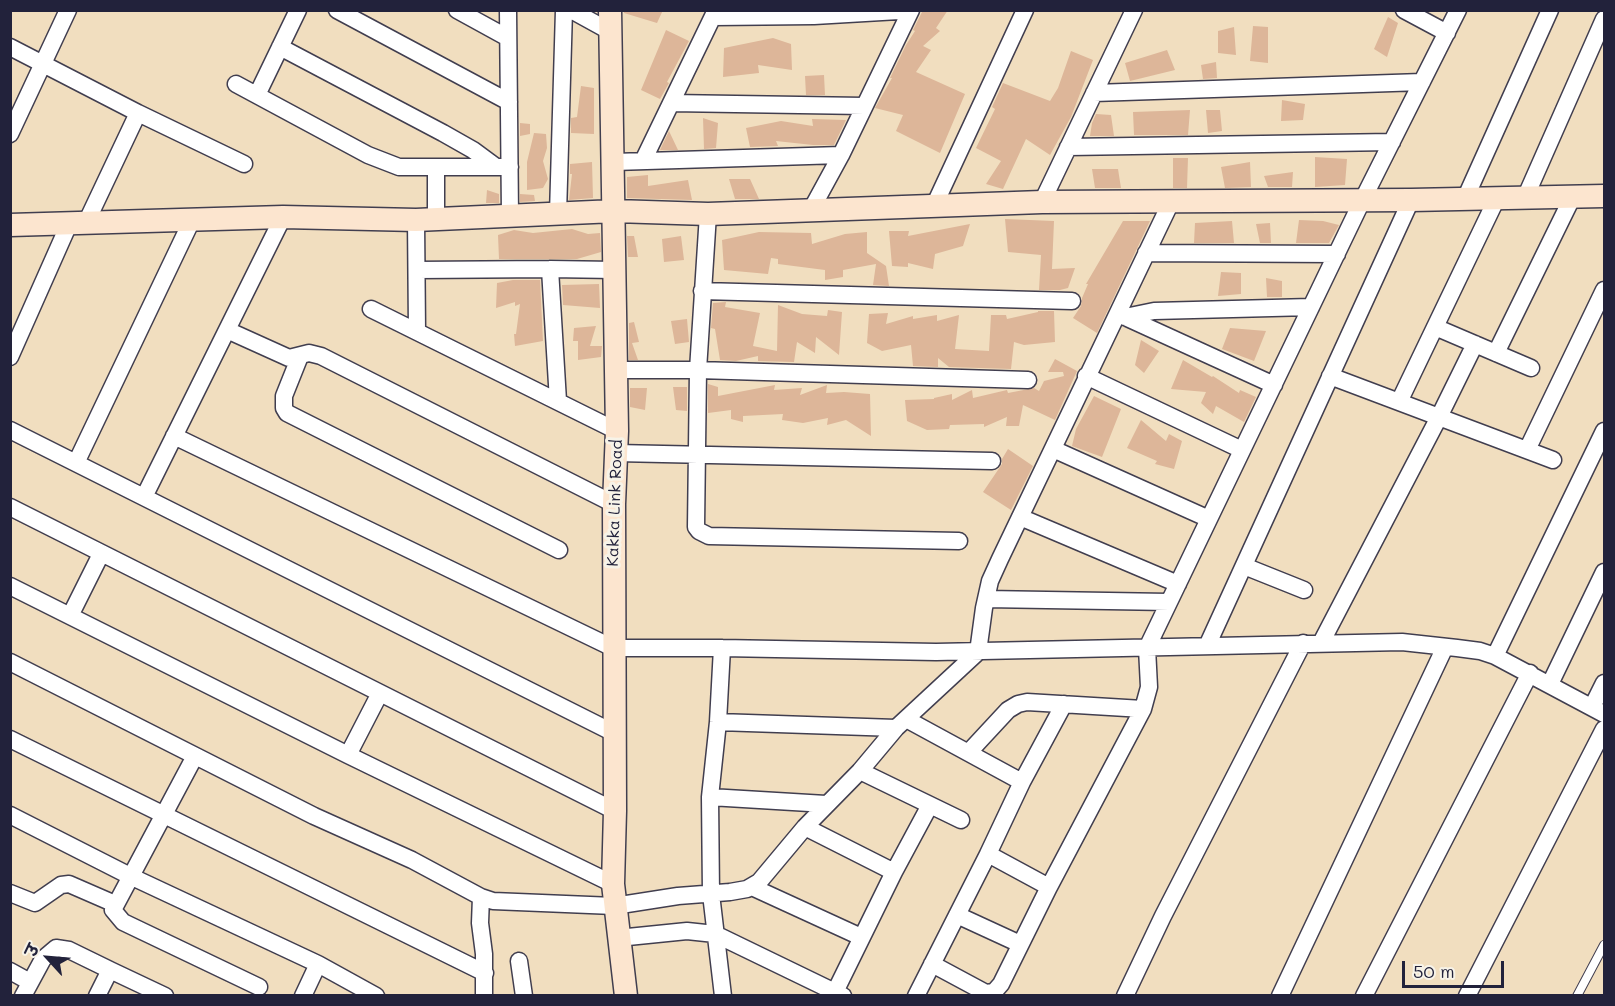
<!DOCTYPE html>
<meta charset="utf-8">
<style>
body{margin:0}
#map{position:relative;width:1615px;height:1006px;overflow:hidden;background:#f1debf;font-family:Mali,"Playpen Sans Deva",sans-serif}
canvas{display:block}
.frame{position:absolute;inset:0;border:12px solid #22223b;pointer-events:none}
.north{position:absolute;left:18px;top:928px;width:60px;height:60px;-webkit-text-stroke:4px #f7f3e8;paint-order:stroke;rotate:296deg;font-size:16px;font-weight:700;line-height:24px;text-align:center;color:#22223b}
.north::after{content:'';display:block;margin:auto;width:21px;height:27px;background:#22223b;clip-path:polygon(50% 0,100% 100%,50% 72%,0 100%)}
.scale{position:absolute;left:1402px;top:961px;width:102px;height:27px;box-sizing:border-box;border:3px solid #22223b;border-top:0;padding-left:8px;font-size:18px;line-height:21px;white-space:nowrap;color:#22223b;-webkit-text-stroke:4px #f7f3e8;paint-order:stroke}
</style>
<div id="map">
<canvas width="1615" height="1006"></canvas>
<div class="frame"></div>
<div class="north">उ</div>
<div class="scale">50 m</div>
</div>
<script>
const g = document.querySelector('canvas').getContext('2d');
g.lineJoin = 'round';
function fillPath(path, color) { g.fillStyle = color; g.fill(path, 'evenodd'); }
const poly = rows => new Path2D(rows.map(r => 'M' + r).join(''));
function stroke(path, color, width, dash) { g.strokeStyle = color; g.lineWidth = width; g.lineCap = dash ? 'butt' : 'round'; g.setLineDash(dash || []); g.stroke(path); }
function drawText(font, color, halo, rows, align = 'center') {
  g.font = font + ' Mali,sans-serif'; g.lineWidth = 6; g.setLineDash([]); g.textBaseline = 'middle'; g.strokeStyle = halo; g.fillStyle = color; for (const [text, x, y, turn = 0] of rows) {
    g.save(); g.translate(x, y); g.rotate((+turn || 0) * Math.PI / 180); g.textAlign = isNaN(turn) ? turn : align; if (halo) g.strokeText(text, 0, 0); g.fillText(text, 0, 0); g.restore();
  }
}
fillPath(poly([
 [624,10,663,10,657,23,624,13],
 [923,10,948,10,936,28,940,31,923,46,931,50,916,72,965,94,940,153,896,131,903,115,875,108,892,78,890,78,906,45,915,31,913,30],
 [1388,17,1398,23,1387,57,1374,49],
 [1253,26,1268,27,1268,63,1250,61],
 [1234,27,1236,55,1218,53,1218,31],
 [666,30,689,41,667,82,669,83,660,99,641,90],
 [773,38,791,44,792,70,758,65,759,73,723,77,724,48],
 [1167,50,1175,70,1130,81,1125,63],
 [1071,51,1093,60,1071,117,1050,155,1026,139,1003,189,986,184,1001,161,976,148,995,109,992,107,1003,83,1050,101,1058,88],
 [1216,62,1217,78,1203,79,1201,65],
 [824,75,825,95,806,95,805,76],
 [581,86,594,88,594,134,571,133,571,118,577,117],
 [1282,100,1305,104,1303,120,1281,121],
 [1190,110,1188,135,1134,135,1133,112],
 [1206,110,1220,110,1222,131,1208,133],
 [1096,114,1111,115,1114,136,1090,136,1092,123],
 [703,118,718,123,716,148,704,149],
 [812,119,846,120,834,145,813,145,776,141,778,146,750,147,746,128,781,121,813,126],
 [520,123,530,124,530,134,520,136],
 [669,131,678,150,660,150],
 [534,133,546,134,547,148,543,161,548,179,543,188,527,190,527,162],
 [1315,157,1347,159,1345,185,1315,187],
 [1173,158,1188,158,1187,188,1173,188],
 [592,162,593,198,569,200,572,174,570,174,570,164],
 [1250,162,1251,187,1225,188,1221,167],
 [1092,169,1118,169,1121,188,1095,188],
 [1293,172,1292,187,1268,187,1264,176],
 [648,175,648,186,688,180,692,200,627,198,627,177],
 [729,179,750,179,759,199,735,199],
 [487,190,499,194,499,203,486,203],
 [520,194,534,195,535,201,520,202],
 [1005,219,1054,221,1052,269,1075,268,1068,288,1060,290,1039,290,1041,255,1008,252],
 [1299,220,1323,221,1339,225,1329,243,1296,243],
 [1123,221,1150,221,1097,333,1073,318,1081,306,1082,298,1088,284,1086,284],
 [1232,221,1234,243,1194,243,1195,223],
 [1270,223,1271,243,1260,243,1256,224],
 [970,224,963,246,935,254,933,269,908,263,908,267,892,266,889,231,909,231,908,236],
 [572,229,588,234,600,233,601,252,577,259,499,259,498,235,514,230,533,233],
 [759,232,811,233,812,244,845,234,867,232,867,253,886,266,889,286,873,285,876,264,843,270,843,277,825,280,825,270,778,264,778,259,771,258,768,274,724,270,722,240],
 [627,236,634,236,638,257,628,257],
 [681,236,684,260,664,262,662,239],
 [1221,272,1241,273,1241,294,1218,296],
 [1266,278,1282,281,1282,297,1267,297],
 [513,280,540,280,543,341,515,346,514,334,516,334,520,304,515,306,515,302,496,308,497,283],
 [599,284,600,308,563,305,562,285],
 [726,302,725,307,760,313,753,346,777,351,778,305,802,314,827,316,828,310,842,312,839,355,816,337,815,353,797,342,794,362,758,361,758,356,736,361,720,360,715,329,711,328,713,303],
 [1038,311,1054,311,1055,342,1024,345,1014,342,1011,369,949,367,938,358,938,367,913,366,911,345,882,351,867,343,869,314,888,313,886,324,913,316,913,319,937,315,937,321,959,315,955,349,989,351,991,315,1006,315,1007,319,1038,312],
 [687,319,689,342,675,344,671,321],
 [634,322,639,342,632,343,638,360,629,360,629,323],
 [596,326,590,346,602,346,601,357,578,360,578,341,573,341,574,328],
 [1230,328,1266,331,1254,361,1222,349],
 [1141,340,1159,351,1144,373,1135,365],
 [1055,359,1077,371,1055,420,1023,405,1019,426,1006,426,1007,417,984,427,984,424,950,425,949,429,927,430,907,421,905,400,934,399,934,398,952,394,952,400,972,390,973,398,1007,390,1008,393,1034,388,1039,391,1044,381,1064,376,1063,372,1048,372],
 [1183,360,1212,377,1213,376,1239,393,1240,390,1256,397,1244,422,1216,406,1213,414,1201,403,1206,392,1171,389],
 [708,384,718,387,718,396,775,385,774,390,802,388,800,395,827,385,826,393,844,392,870,394,871,436,846,420,827,425,828,418,803,423,782,420,783,414,743,416,743,422,731,419,731,410,708,413],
 [673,387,687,387,687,411,676,410],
 [630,388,647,388,645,410,630,407],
 [1094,396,1121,409,1102,457,1072,446,1076,429],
 [1141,420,1166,441,1169,434,1182,441,1174,469,1155,464,1157,461,1127,448],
 [1008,449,1033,466,1011,510,983,492,1002,464,1002,459]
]), '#ddb699');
const lane = poly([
 [1577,996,1604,945]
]);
const street = poly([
 [337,10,509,102],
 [457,10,508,38],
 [508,10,510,216],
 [571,10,611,32],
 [1404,10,1447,33],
 [713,17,814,16,899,11],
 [10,47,138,113,244,164],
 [280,47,443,133,473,150,496,167],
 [236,84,368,155,399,167,510,167],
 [1094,93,1422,82],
 [257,95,298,10],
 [671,103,864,106],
 [10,134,68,10],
 [1068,147,1392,142],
 [643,161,716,10],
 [614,162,841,155],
 [1525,198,1604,19],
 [1465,199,1550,10],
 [1042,202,1134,10],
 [934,206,1025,10],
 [811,210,841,155,911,10],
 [558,214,564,10],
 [708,214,698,370,696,527,699,531,709,536,959,541],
 [436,219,436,168],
 [416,220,417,331],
 [86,223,138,113],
 [1146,253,1337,254],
 [550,269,558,401],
 [417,270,550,269,615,270],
 [702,291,1072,301],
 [371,309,617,431],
 [1123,316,1274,385],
 [1125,317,1154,311,1311,307],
 [1435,327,1531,368],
 [227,330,289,358,309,353,321,356,614,504],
 [1496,353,1573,196],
 [300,356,284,396,284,408,287,413,559,550],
 [10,357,69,224],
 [617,370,698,370,1028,380],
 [1086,376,1242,450],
 [1330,376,1553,460],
 [1399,402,1497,198],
 [10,430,614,733],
 [174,436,613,648,722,648,936,652,1402,642,1457,648,1480,651,1495,656,1604,714],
 [1053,449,1209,519],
 [1527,450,1604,290],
 [616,453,992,461],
 [76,463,192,220],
 [144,497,283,217],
 [10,507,615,811],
 [1020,517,1178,584],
 [1244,566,1304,590],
 [10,586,348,755,613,884],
 [986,599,1169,602],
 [70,616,101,554],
 [1321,643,1439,417,1475,344],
 [1207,646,1411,200],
 [722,648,718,722,710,797,711,894,723,996],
 [1495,656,1604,431],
 [10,662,314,816,412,860,481,897,493,901,614,906,678,896,730,892,747,889,759,882,805,827,860,771,896,728,978,652,984,608,990,581,1000,559,1171,202],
 [1550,684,1604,572],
 [1592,707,1604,683],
 [906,719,1022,782],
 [718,722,896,728],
 [10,739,485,973],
 [969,752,1008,710,1018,704,1027,702,1143,709],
 [348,755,380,693],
 [195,756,113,910,123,922,259,987],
 [860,771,961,820],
 [710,797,826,804],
 [10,815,130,876,318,964],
 [805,827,894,872],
 [752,887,861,937],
 [1049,887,988,854,1022,782,1064,704],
 [10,893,35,903,61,885,69,884,115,904],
 [481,897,480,923,484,954,484,996],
 [957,915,1020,944],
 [618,938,687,931,715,934,843,996],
 [519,961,524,996],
 [932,964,986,993,994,992,1001,984,1049,887,1143,709,1149,687,1147,648,1362,201,1458,10],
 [10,971,30,982],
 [835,992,894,872,930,805],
 [23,996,43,959,56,948,69,950,110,970],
 [97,996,110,970,165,996],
 [303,996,318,964,376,996],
 [916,996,988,854],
 [1125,996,1163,916,1303,643],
 [1280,996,1445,647],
 [1364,996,1530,673],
 [1467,996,1604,729]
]);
const secondary = poly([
 [610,10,617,431,614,504,615,811,613,884,626,996],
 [10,225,283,217,416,220,615,211,708,214,1042,202,1411,200,1604,196]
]);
stroke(lane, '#413e4f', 10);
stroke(street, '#413e4f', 19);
stroke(secondary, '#413e4f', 25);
stroke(lane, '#fff', 8);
stroke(street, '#fff', 16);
stroke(secondary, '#fce5cf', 22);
drawText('16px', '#22223b', '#f7f3e8', [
 ["Kakka Link Road",615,503,-88]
]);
</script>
